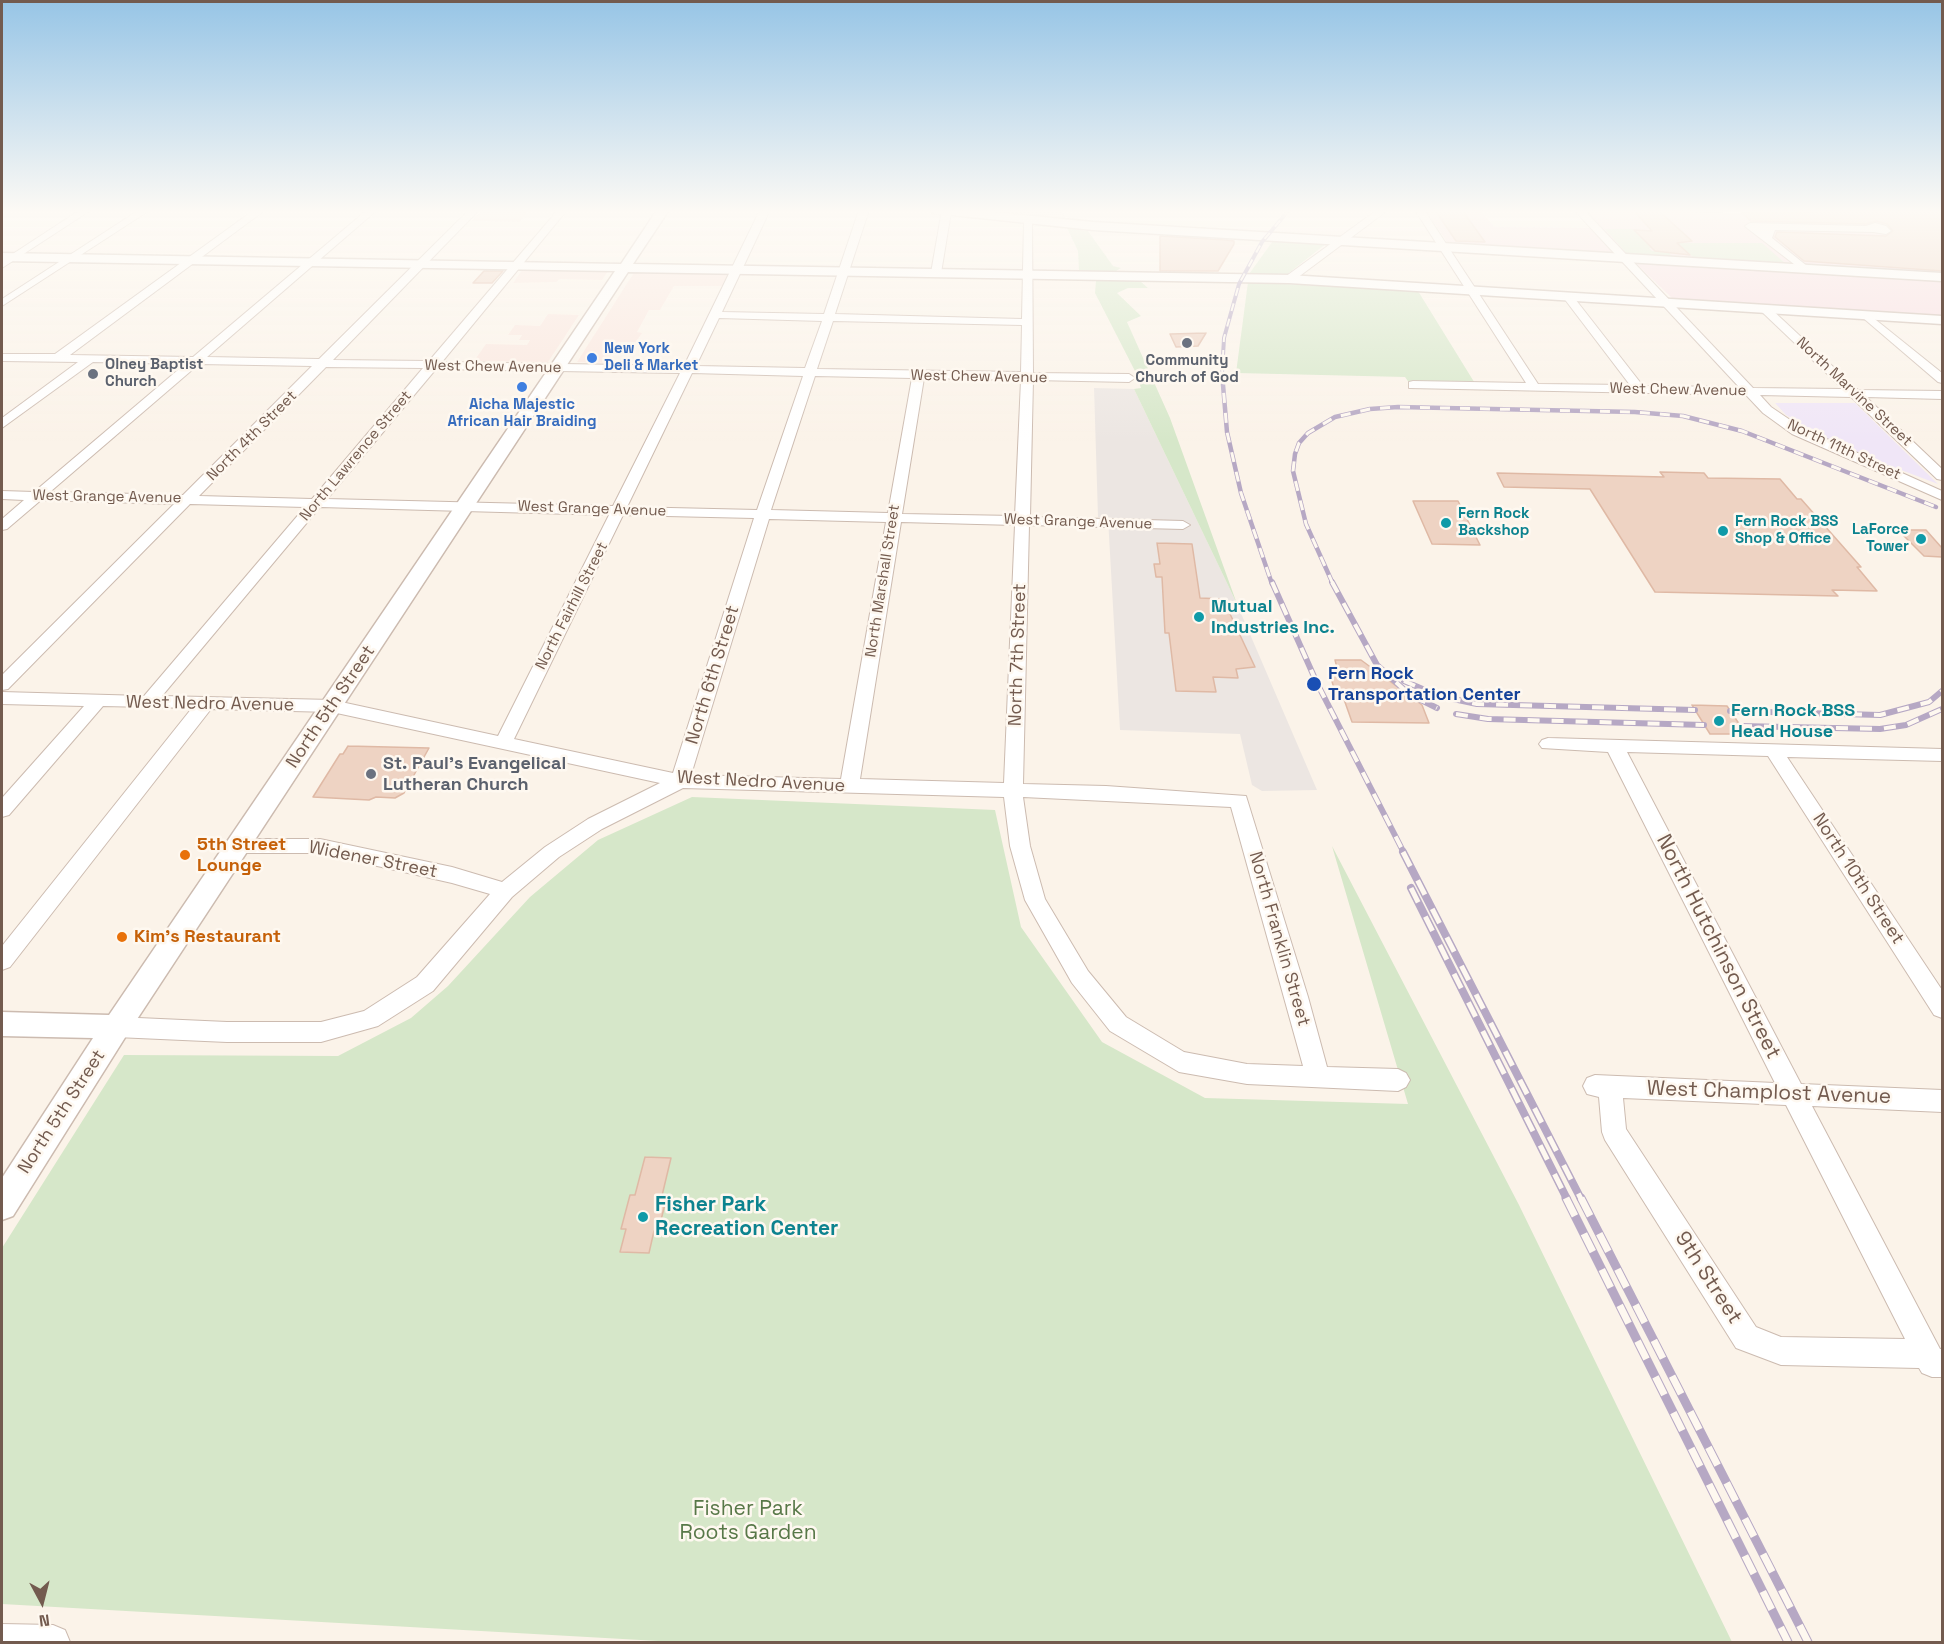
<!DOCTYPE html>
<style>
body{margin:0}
#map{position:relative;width:1944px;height:1644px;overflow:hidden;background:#fbf3e9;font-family:"Space Grotesk",sans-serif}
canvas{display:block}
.frame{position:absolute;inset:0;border:3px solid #735b4f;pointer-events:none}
.north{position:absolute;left:12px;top:1572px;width:60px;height:60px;-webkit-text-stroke:4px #fef8f0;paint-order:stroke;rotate:173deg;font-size:16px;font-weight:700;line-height:24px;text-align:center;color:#735b4f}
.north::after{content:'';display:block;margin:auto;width:21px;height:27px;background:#735b4f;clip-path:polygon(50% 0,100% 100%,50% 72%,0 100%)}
</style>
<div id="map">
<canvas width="1944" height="1644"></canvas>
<div class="frame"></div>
<div class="north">N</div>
</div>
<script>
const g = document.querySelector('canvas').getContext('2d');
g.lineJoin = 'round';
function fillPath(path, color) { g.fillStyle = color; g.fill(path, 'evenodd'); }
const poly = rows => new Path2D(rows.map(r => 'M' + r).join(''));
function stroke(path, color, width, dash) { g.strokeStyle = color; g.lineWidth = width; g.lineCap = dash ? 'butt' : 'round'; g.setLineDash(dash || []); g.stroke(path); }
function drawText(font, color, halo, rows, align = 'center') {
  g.font = font + ' "Space Grotesk",sans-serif'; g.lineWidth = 5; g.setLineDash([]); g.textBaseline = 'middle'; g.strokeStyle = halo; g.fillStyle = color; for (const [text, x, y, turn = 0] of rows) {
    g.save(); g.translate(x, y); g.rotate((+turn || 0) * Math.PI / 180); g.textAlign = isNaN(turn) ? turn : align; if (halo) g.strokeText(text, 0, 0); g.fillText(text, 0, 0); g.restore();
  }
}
fillPath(poly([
 [482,210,529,210,519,222,472,221],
 [522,270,608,271,602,280,560,279,556,282,513,283],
 [635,271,729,273,722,286,674,286,660,310,649,310,637,332,642,333,636,342,618,342,606,363,577,362],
 [548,314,579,315,548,362,474,361,486,344,527,345,530,340,519,340,522,335,508,335,515,325,540,326]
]), '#fae6de');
fillPath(poly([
 [962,210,1062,210,1066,221],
 [1094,388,1134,389,1237,604,1317,790,1262,791,1252,785,1240,734,1120,730,1108,518,1098,517]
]), '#ece6e2');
fillPath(poly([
 [1775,403,1855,403,1938,484,1843,448,1786,415]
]), '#f0e6f7');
fillPath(poly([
 [1425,210,1481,210,1494,227,1602,228,1586,210,1747,213,1746,210,1942,210,1942,317,1673,299,1627,255,1449,245]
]), '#f8dde2');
fillPath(poly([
 [1067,228,1088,231,1113,266,1121,268,1116,271,1079,271,1078,251],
 [1605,229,1632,229,1657,248,1649,248,1652,251,1668,251,1672,257,1627,254],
 [1275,238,1327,243,1285,276,1249,274],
 [1672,238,1678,238,1683,243,1762,243,1786,264,1694,258],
 [1096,280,1140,281,1148,288,1128,288,1117,293,1141,316,1127,322,1170,418,1237,604,1134,389,1141,388,1136,373,1095,293],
 [1248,282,1418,291,1476,385,1410,384,1405,377,1236,373],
 [692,797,995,810,1021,927,1102,1042,1205,1098,1408,1104,1332,846,1519,1205,1732,1642,676,1642,2,1604,2,1248,124,1055,338,1056,411,1018,448,986,530,897,598,840]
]), '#d6e7c9');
const building = poly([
 [1435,210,1462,210,1485,242,1456,241,1435,210],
 [1812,210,1942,210,1942,271,1804,261,1775,237,1777,232,1886,236,1893,231,1887,224,1876,221,1866,224,1751,221,1742,213,1805,213,1814,212,1812,210],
 [1634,211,1659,211,1692,241,1677,243,1690,255,1655,251,1634,230,1652,231,1634,211],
 [1160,236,1226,240,1234,241,1234,244,1218,271,1160,271,1160,236],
 [484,271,503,271,492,283,473,283,484,271],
 [1206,333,1198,346,1176,347,1170,334,1206,333],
 [1660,472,1704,473,1708,478,1780,479,1797,499,1801,499,1861,567,1857,567,1877,591,1832,590,1838,596,1655,592,1590,489,1504,487,1497,473,1664,477,1660,472],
 [1413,501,1458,501,1480,545,1432,544,1413,501],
 [1898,530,1926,530,1942,548,1942,557,1924,556,1898,530],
 [1157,543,1192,544,1200,598,1223,599,1255,667,1236,669,1238,678,1213,677,1216,692,1176,691,1169,633,1165,633,1162,577,1156,577,1154,564,1160,564,1157,543],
 [1335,660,1361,660,1422,705,1429,723,1352,722,1340,688,1334,688,1330,675,1339,675,1335,660],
 [1692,705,1727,706,1746,734,1710,734,1692,705],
 [348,746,429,748,404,793,395,798,376,797,369,800,313,797,340,754,343,754,348,746],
 [645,1157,671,1158,660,1204,665,1204,658,1232,654,1231,649,1253,620,1252,626,1229,621,1229,630,1195,635,1195,645,1157]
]);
fillPath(building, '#eed3c3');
stroke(building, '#dfb9a5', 1.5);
const minor = poly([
 [80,210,91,210,2,268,2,261,80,210],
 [139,210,150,210,2,306,2,299,139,210],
 [254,210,265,210,70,355,193,357,367,210,377,210,207,357,319,359,469,210,479,210,333,360,429,361,558,210,567,210,442,362,684,366,760,210,770,210,722,312,824,314,859,210,869,210,835,314,1022,319,1024,220,1032,218,1033,373,1129,374,1135,378,1129,382,1033,380,1030,517,1183,521,1190,525,1183,529,1029,525,1023,784,1106,786,1246,796,1308,997,1327,1067,1398,1069,1406,1073,1410,1080,1406,1087,1398,1091,1247,1084,1179,1072,1110,1031,1072,983,1025,900,1010,846,1004,797,683,788,602,829,559,857,512,897,433,991,378,1026,321,1042,227,1042,116,1037,108,1034,105,1027,108,1020,116,1017,227,1022,321,1022,364,1011,417,977,490,894,452,883,320,853,238,853,231,851,228,846,231,841,238,839,320,839,452,867,502,882,545,847,588,819,660,783,332,712,211,709,10,967,2,970,2,946,192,708,103,706,9,815,2,817,2,798,84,706,2,704,2,692,144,696,305,507,190,504,8,689,2,690,2,675,174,504,41,500,7,529,2,530,2,519,24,500,2,499,2,491,34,492,185,364,93,362,2,428,2,418,78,362,2,361,2,354,55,354,254,210],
 [719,318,822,321,805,368,696,366,719,318],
 [833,321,1022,325,1021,372,817,369,833,321],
 [199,364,312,366,183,495,50,492,199,364],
 [326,367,423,368,312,499,199,496,326,367],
 [436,369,680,373,613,506,327,499,436,369],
 [692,373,803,376,757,510,627,507,692,373],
 [815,376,912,378,888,513,771,510,815,376],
 [924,378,1021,380,1015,516,902,514,924,378],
 [320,507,609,515,498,736,332,700,162,696,320,507],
 [623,515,754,518,673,773,514,739,623,515],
 [769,519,886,522,841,779,691,775,769,519],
 [901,522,1015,525,1004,783,860,779,901,522],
 [1023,797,1231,807,1303,1066,1247,1064,1184,1052,1126,1017,1088,971,1045,899,1030,846,1023,797],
 [942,210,951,212,941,273,936,276,931,273,942,210],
 [1377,210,1388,210,1293,281,1285,281,1285,277,1377,210],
 [1415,210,1424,210,1538,384,1630,385,1563,297,1568,294,1572,295,1643,386,1739,387,1574,210,1584,210,1753,388,1843,389,1761,311,1759,309,1765,306,1769,307,1858,390,1942,391,1942,399,1866,397,1942,469,1942,480,1937,479,1851,397,1760,395,1771,407,1802,428,1942,491,1942,500,1792,434,1763,413,1746,395,1409,388,1409,382,1413,381,1526,383,1415,210],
 [1750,223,1866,226,1875,223,1886,226,1891,231,1886,234,1873,232,1775,230,1772,238,1807,266,1807,270,1803,271,1747,228,1745,226,1750,223],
 [1866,312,1942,373,1942,383,1938,382,1862,317,1860,315,1866,312],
 [1548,738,1942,749,1942,761,1787,757,1942,990,1942,1018,1934,1015,1768,756,1627,752,1801,1084,1942,1090,1942,1112,1812,1106,1940,1349,1942,1349,1942,1377,1932,1377,1922,1373,1919,1368,1781,1365,1736,1348,1605,1140,1602,1132,1599,1097,1587,1094,1583,1086,1587,1078,1595,1075,1775,1083,1608,752,1542,748,1539,744,1542,740,1548,738],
 [1623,1098,1786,1105,1905,1339,1781,1337,1756,1327,1626,1129,1623,1098],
 [2,1624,53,1625,65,1630,70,1642,2,1642,2,1624]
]);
const tertiary = poly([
 [657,210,669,210,633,264,1289,275,1942,316,1942,324,1289,283,628,272,126,1036,13,1216,2,1220,2,1178,93,1038,2,1036,2,1012,109,1015,615,271,2,261,2,253,621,264,657,210],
 [928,210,972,210,1093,222,1942,273,1942,281,1093,230,933,213,928,210]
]);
stroke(minor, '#ccbbb0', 2);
stroke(tertiary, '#ccbbb0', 3);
fillPath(minor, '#fff');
fillPath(tertiary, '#fff');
const railFar4 = poly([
 [1222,374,1224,338,1239,284,1262,242,1289,210]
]);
const railFar3 = poly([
 [1222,373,1227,432,1241,493,1272,584],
 [1333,584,1306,524,1293,471,1295,454,1299,443,1308,433,1335,417,1370,409,1398,407,1635,412,1683,416,1742,431,1936,507]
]);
const railFar2 = poly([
 [1272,582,1316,681],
 [1332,582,1377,665,1409,694,1437,708],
 [1404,681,1439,696,1477,704,1695,710],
 [1319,687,1404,853],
 [1730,711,1880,715,1929,702,1942,691],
 [1456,714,1488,719,1704,725],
 [1740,726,1880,729,1906,725,1942,709]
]);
const railFar1 = poly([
 [1403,852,1581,1199],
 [1411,888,1567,1199]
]);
const rail = poly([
 [1566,1198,1788,1642],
 [1581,1198,1808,1642]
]);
stroke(railFar4, '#b6a8c4', 4);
stroke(railFar3, '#b6a8c4', 4.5);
stroke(railFar2, '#b6a8c4', 6);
stroke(railFar1, '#b6a8c4', 8);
stroke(rail, '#b6a8c4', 9);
stroke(railFar4, '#fef8f0', 2, [8]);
stroke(railFar3, '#fef8f0', 3, [10]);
stroke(railFar2, '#fef8f0', 4, [12]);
stroke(railFar1, '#fef8f0', 5, [16]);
stroke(rail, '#fef8f0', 7, [20]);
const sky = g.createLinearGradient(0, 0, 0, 441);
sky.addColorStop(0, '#97c5e6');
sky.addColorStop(0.48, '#fdfaf5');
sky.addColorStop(1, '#fdfaf500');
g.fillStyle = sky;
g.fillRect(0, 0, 1944, 441);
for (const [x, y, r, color] of [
 [1187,343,6,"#6b7280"],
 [592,358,6,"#3f7fe0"],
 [93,374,6,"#6b7280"],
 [522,387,6,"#3f7fe0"],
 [1446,523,6,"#0f9aa8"],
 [1723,531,6,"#0f9aa8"],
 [1921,539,6,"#0f9aa8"],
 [1199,617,6,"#0f9aa8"],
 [1314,684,8,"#1a4fb4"],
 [1719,721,6,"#0f9aa8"],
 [371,774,6,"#6b7280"],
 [185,855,6,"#e8710a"],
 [122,937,6,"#e8710a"],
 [643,1217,6,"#0f9aa8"]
]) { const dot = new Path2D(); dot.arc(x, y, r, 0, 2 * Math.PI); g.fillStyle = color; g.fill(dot); stroke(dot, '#fef8f0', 2); }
drawText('bold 15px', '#366cbe', '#fef8f0', [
 ["New York",604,349],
 ["Deli & Market",604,366],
 ["Aicha Majestic",522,405,"center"],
 ["African Hair Braiding",522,422,"center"]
], 'left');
drawText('bold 15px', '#5b616d', '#fef8f0', [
 ["Community",1187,361],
 ["Church of God",1187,378],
 ["Olney Baptist",105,365,"left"],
 ["Church",105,382,"left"]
]);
drawText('15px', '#735b4f', '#fef8f0', [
 ["West Chew Avenue",493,367,1],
 ["West Chew Avenue",979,377,1],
 ["West Chew Avenue",1678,390,1],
 ["North Marvine Street",1854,392,43],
 ["North 4th Street",252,436,-45],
 ["North 11th Street",1844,450,25],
 ["North Lawrence Street",356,456,-50],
 ["West Grange Avenue",107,497,1],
 ["West Grange Avenue",592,509,2],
 ["West Grange Avenue",1078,522,2],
 ["North Marshall Street",883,581,-81],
 ["North Fairhill Street",572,606,-63]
]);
drawText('bold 15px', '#0d838f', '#fef8f0', [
 ["Fern Rock",1458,514],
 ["Backshop",1458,531],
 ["Fern Rock BSS",1735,522],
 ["Shop & Office",1735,539],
 ["LaForce",1909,530,"right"],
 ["Tower",1909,547,"right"]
], 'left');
drawText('bold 18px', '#0d838f', '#fef8f0', [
 ["Mutual",1211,607],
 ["Industries Inc.",1211,628],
 ["Fern Rock BSS",1731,711],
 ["Head House",1731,732]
], 'left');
drawText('18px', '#735b4f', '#fef8f0', [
 ["North 7th Street",1018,655,-88],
 ["North 6th Street",713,675,-73],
 ["West Nedro Avenue",210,704,1],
 ["North 5th Street",331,707,-56],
 ["West Nedro Avenue",761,782,3],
 ["Widener Street",373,860,11],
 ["North 10th Street",1858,879,57],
 ["North Franklin Street",1279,939,74],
 ["North 5th Street",62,1112,-57]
]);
drawText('bold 18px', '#164399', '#fef8f0', [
 ["Fern Rock",1328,674],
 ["Transportation Center",1328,695]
], 'left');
drawText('bold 18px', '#5b616d', '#fef8f0', [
 ["St. Paul's Evangelical",383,764],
 ["Lutheran Church",383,785]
], 'left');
drawText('bold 18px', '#c56008', '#fef8f0', [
 ["5th Street",197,845],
 ["Lounge",197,866],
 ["Kim's Restaurant",134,937]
], 'left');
drawText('21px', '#735b4f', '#fef8f0', [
 ["North Hutchinson Street",1718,947,63],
 ["West Champlost Avenue",1769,1093,2],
 ["9th Street",1708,1278,57]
]);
drawText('bold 21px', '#0d838f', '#fef8f0', [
 ["Fisher Park",655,1205],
 ["Recreation Center",655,1229]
], 'left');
drawText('21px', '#587848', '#fef8f0', [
 ["Fisher Park",748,1509],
 ["Roots Garden",748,1533]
]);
</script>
